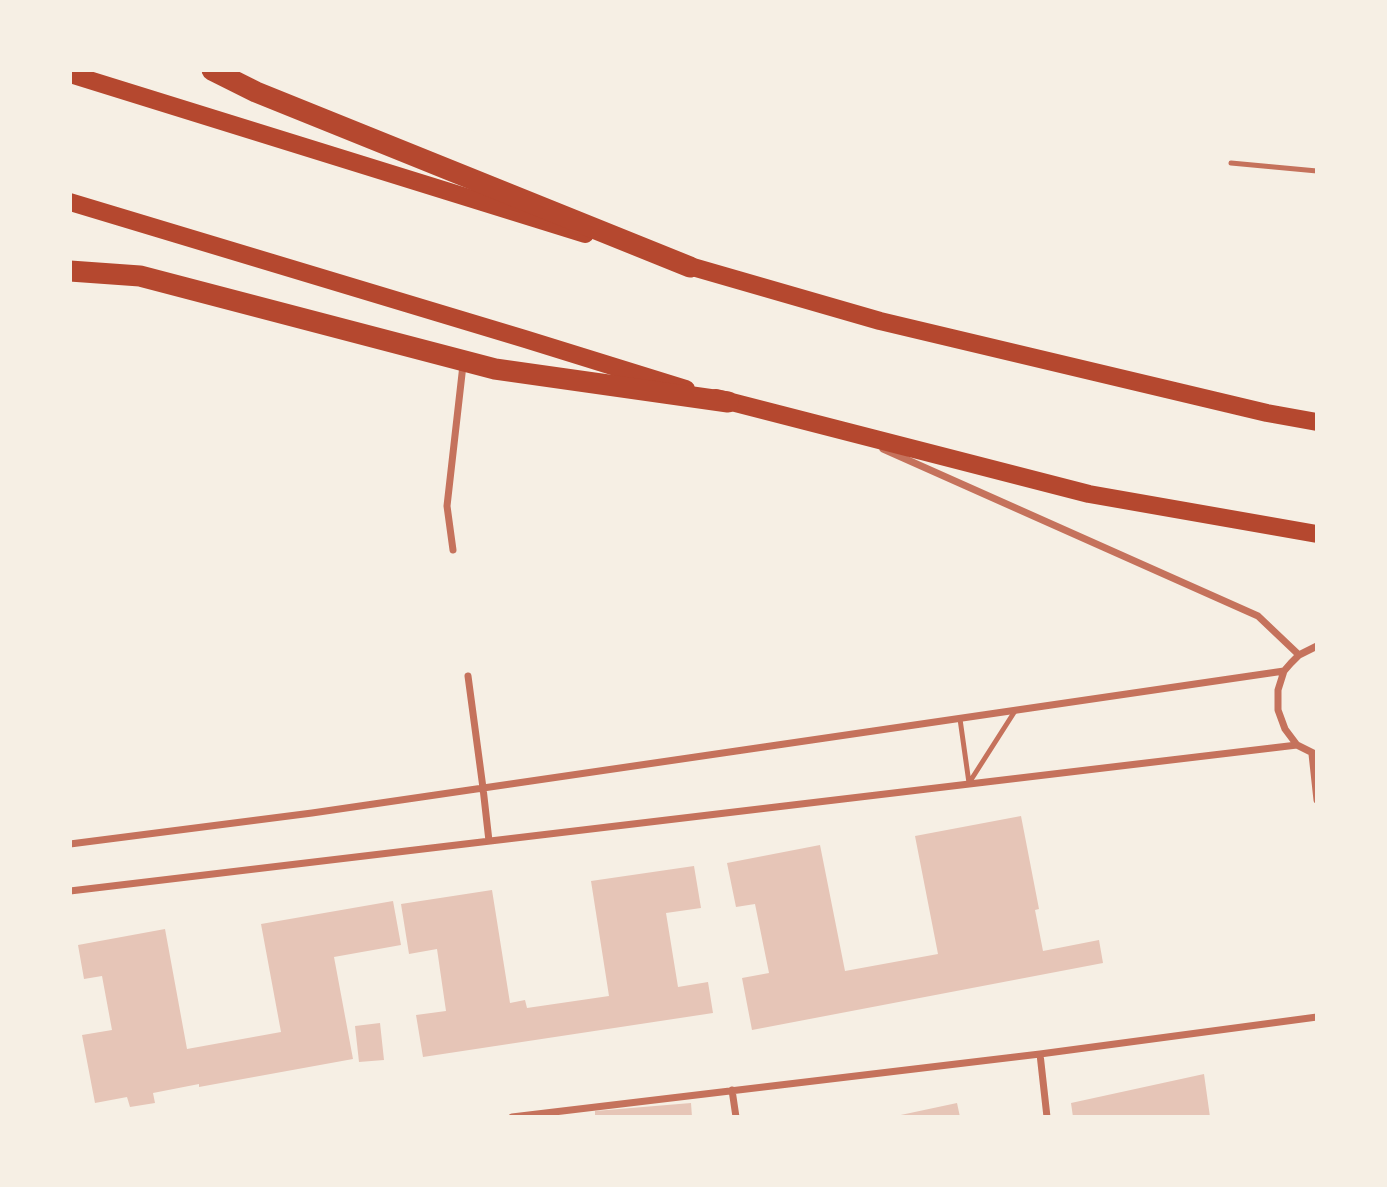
<!DOCTYPE html>
<style>
body{margin:0}
#map{position:relative;width:1387px;height:1187px;overflow:hidden;background:#f6efe4;font-family:Helvetica,sans-serif}
canvas{display:block}
.frame{position:absolute;inset:0;border:72px solid #f6efe4;pointer-events:none}
</style>
<div id="map">
<canvas width="1387" height="1187"></canvas>
<div class="frame"></div>
</div>
<script>
const g = document.querySelector('canvas').getContext('2d');
g.lineJoin = 'round';
function fillPath(path, color) { g.fillStyle = color; g.fill(path, 'evenodd'); }
const poly = rows => new Path2D(rows.map(r => 'M' + r).join(''));
function stroke(path, color, width, dash) { g.strokeStyle = color; g.lineWidth = width; g.lineCap = dash ? 'butt' : 'round'; g.setLineDash(dash || []); g.stroke(path); }
fillPath(poly([
 [1021,816,1039,909,1035,910,1043,951,1099,940,1103,963,752,1030,742,978,769,973,755,904,736,907,727,863,820,845,845,971,938,954,915,836],
 [694,866,701,908,666,913,678,987,708,982,713,1013,423,1057,416,1015,446,1011,437,949,409,954,401,904,492,890,510,1003,525,1000,527,1008,609,996,591,881],
 [393,901,401,945,334,957,353,1059,199,1087,199,1084,153,1093,155,1103,130,1107,127,1097,95,1103,82,1035,112,1030,102,976,84,979,78,945,165,929,187,1049,281,1032,261,924],
 [380,1023,384,1060,359,1062,355,1026],
 [1204,1074,1210,1117,1073,1117,1071,1103],
 [691,1103,692,1117,595,1117,595,1111],
 [957,1103,960,1117,896,1117,896,1116]
]), '#e6c5b7');
stroke(poly([
 [1231,163,1317,171],
 [960,719,969,783,1015,711]
]), '#c5725c', 5);
stroke(poly([
 [883,449,1258,616,1299,655],
 [453,550,447,506,463,365],
 [1317,646,1299,655,1291,663,1284,671,1278,690,1278,710,1285,729,1297,745,1317,755],
 [468,676,483,788,489,841],
 [1312,754,1317,800],
 [70,844,312,813,1284,671],
 [70,891,1297,745],
 [1040,1054,1047,1117],
 [732,1090,736,1117],
 [512,1117,1040,1054,1317,1017]
]), '#c5725c', 7);
stroke(poly([
 [70,74,585,234],
 [70,202,525,339,686,389],
 [679,263,880,321,1267,413,1317,422],
 [716,398,1089,494,1317,534]
]), '#b5482f', 18);
stroke(poly([
 [212,70,256,92,690,267],
 [70,271,140,276,495,369,728,402]
]), '#b5482f', 21);
</script>
